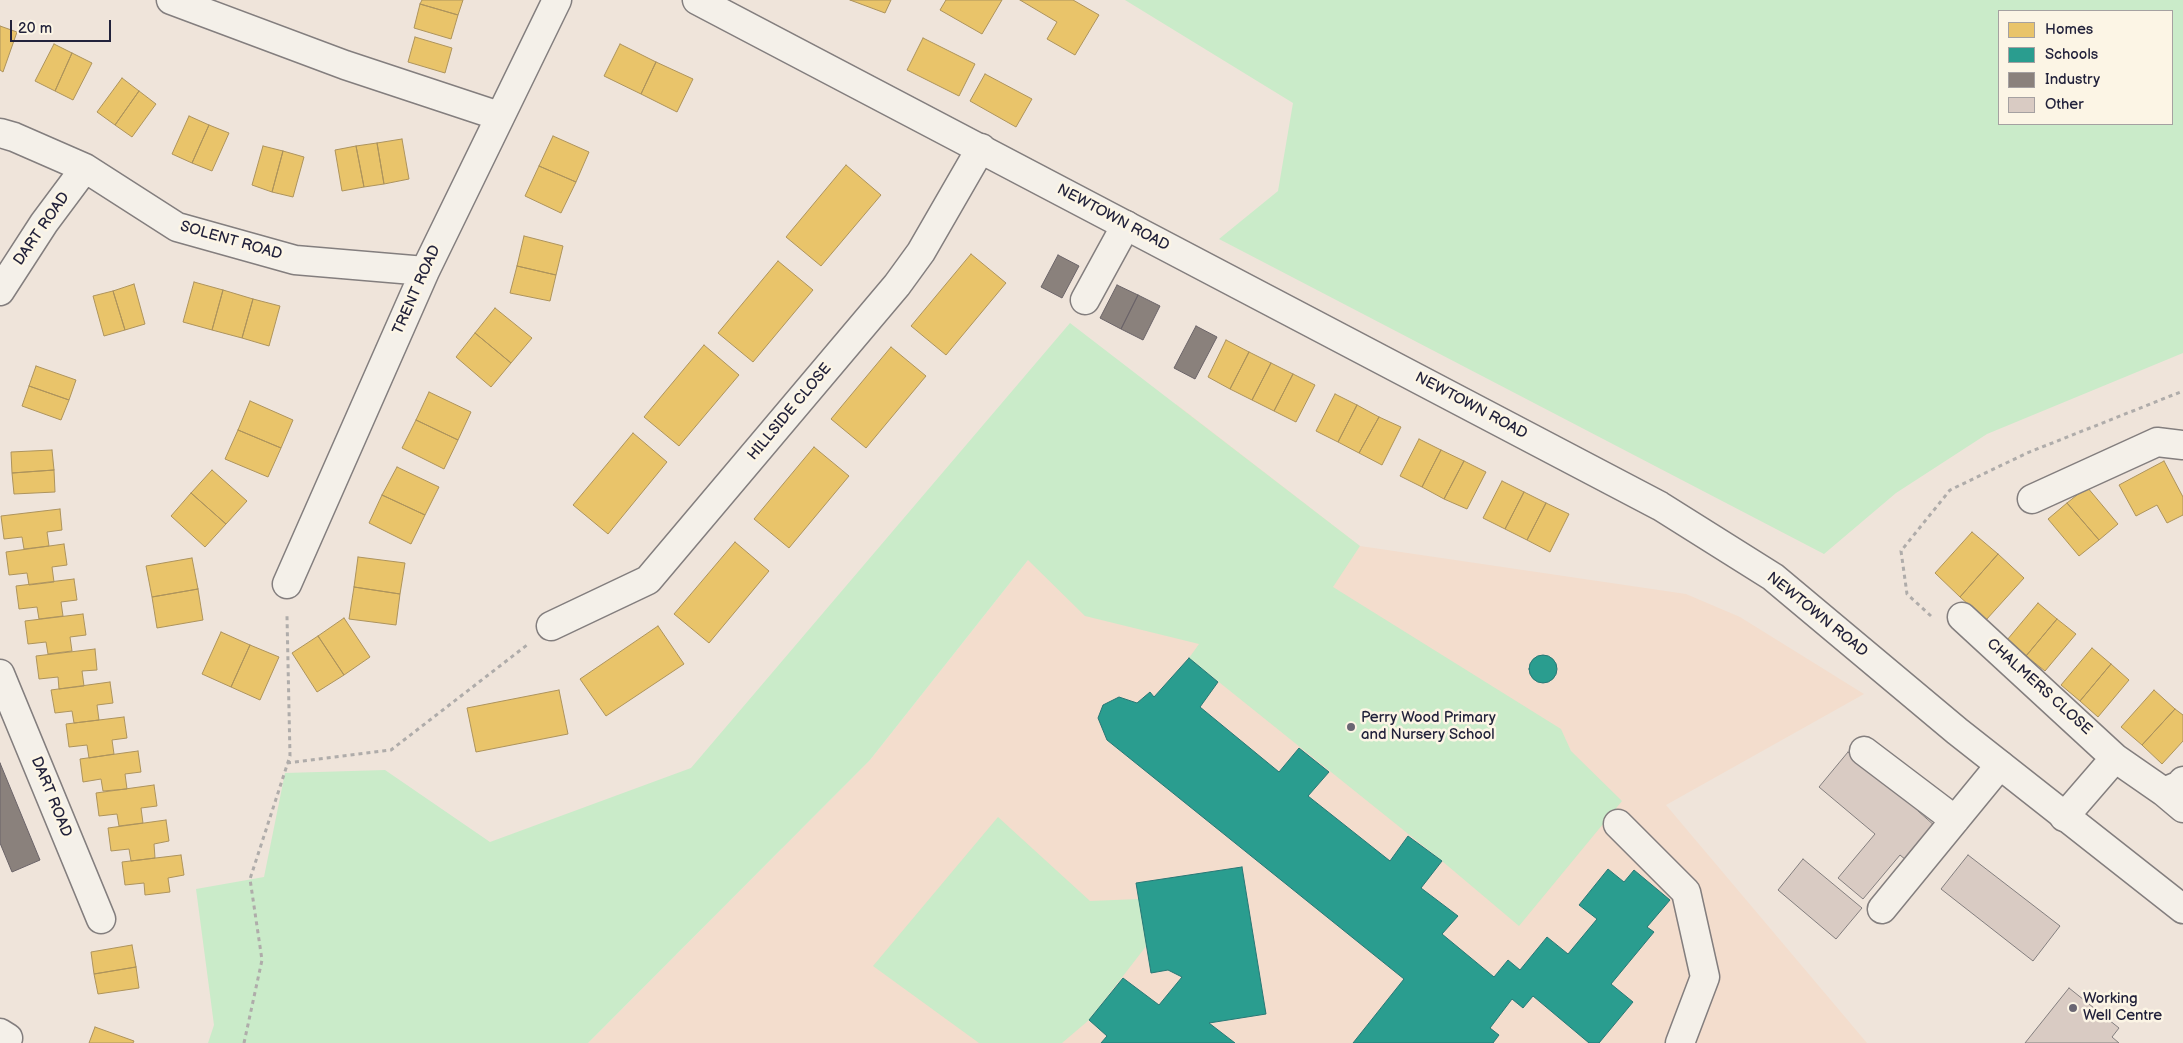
<!DOCTYPE html>
<style>
body{margin:0}
#map{position:relative;width:2183px;height:1043px;overflow:hidden;background:#efe4da;font-family:"Balsamiq Sans",sans-serif}
canvas{display:block}
.legend{position:absolute;left:1998px;top:10px;width:175px;height:115px;box-sizing:border-box;background:#fcf5e5;border:1px solid #a5a1a1;margin:0;padding:6px 9px;list-style:none;font-size:15px;color:#22223b}
.legend li{display:flex;align-items:center;gap:10px;height:25px}
.legend b{width:25px;border:1px solid #a5a1a1}
.scale{position:absolute;left:10px;top:20px;width:101px;height:22px;box-sizing:border-box;border:2px solid #22223b;border-top:0;padding-left:6px;font-size:15px;line-height:18px;white-space:nowrap;color:#22223b;-webkit-text-stroke:4px #fcf5e5;paint-order:stroke}
</style>
<div id="map">
<canvas width="2183" height="1043"></canvas>
<ul class="legend">
<li><b style="height:14px;background:#e9c46a"></b>Homes</li>
<li><b style="height:14px;background:#2a9d8f"></b>Schools</li>
<li><b style="height:14px;background:#8a817c"></b>Industry</li>
<li><b style="height:14px;background:#d9cbc3"></b>Other</li>
</ul>
<div class="scale">20 m</div>
</div>
<script>
const g = document.querySelector('canvas').getContext('2d');
g.lineJoin = 'round';
function fillPath(path, color) { g.fillStyle = color; g.fill(path, 'evenodd'); }
const poly = rows => new Path2D(rows.map(r => 'M' + r).join(''));
function stroke(path, color, width, dash) { g.strokeStyle = color; g.lineWidth = width; g.lineCap = dash ? 'butt' : 'round'; g.setLineDash(dash || []); g.stroke(path); }
function drawText(font, color, halo, rows, align = 'center') {
  g.font = font + ' "Balsamiq Sans",sans-serif'; g.lineWidth = 5; g.setLineDash([]); g.textBaseline = 'middle'; g.strokeStyle = halo; g.fillStyle = color; for (const [text, x, y, turn = 0] of rows) {
    g.save(); g.translate(x, y); g.rotate((+turn || 0) * Math.PI / 180); g.textAlign = isNaN(turn) ? turn : align; if (halo) g.strokeText(text, 0, 0); g.fillText(text, 0, 0); g.restore();
  }
}
fillPath(poly([
 [1176,404,1360,546,1686,594,1740,617,1864,694,1666,805,1867,1043,588,1043,870,760,1028,560]
]), '#f3ddcd');
fillPath(poly([
 [1125,0,2183,0,2183,353,1987,434,1896,493,1824,554,1219,239,1278,191,1293,103],
 [1999,11,2172,11,2172,124,1999,124],
 [1070,323,1360,546,1333,587,1561,729,1571,751,1622,801,1519,926,1442,861,1189,658,1199,644,1085,616,1028,560,870,760,588,1043,208,1043,214,1025,196,889,264,877,285,773,385,770,490,842,691,768],
 [998,817,1090,901,1139,899,1147,945,1089,1020,1062,1043,979,1043,873,966]
]), '#caebc9');
const homes = poly([
 [422,0,463,0,458,15,420,4,422,0],
 [850,0,891,0,885,13,850,0],
 [946,0,1002,0,982,34,940,10,946,0],
 [1020,0,1073,0,1099,15,1075,55,1047,39,1057,22,1020,0],
 [420,4,458,15,451,39,414,28,420,4],
 [0,26,17,32,3,72,0,70,0,26],
 [415,37,452,48,445,73,408,62,415,37],
 [923,38,975,64,959,96,907,70,923,38],
 [54,44,72,53,55,91,35,81,54,44],
 [620,44,656,62,641,94,604,76,620,44],
 [72,53,92,63,73,100,55,91,72,53],
 [656,62,693,79,677,112,641,94,656,62],
 [985,74,1032,99,1016,127,970,101,985,74],
 [122,78,139,91,115,125,97,112,122,78],
 [139,91,156,104,132,137,115,125,139,91],
 [189,116,209,125,192,163,172,154,189,116],
 [209,125,229,133,212,171,192,163,209,125],
 [553,136,589,152,576,182,539,166,553,136],
 [402,139,409,179,384,184,377,143,402,139],
 [377,143,384,184,364,187,356,146,377,143],
 [263,146,283,151,272,192,252,185,263,146],
 [356,146,364,187,342,191,335,150,356,146],
 [283,151,304,157,293,197,272,192,283,151],
 [846,165,881,195,821,266,786,237,846,165],
 [539,166,576,182,561,213,525,196,539,166],
 [524,236,563,246,556,275,517,266,524,236],
 [971,254,1006,283,946,355,911,326,971,254],
 [778,261,813,290,753,362,718,333,778,261],
 [517,266,556,275,550,301,510,293,517,266],
 [194,282,223,290,212,330,183,322,194,282],
 [134,284,145,324,125,330,113,291,134,284],
 [223,290,253,299,242,338,212,330,223,290],
 [113,291,125,330,104,336,93,296,113,291],
 [253,299,280,306,269,346,242,338,253,299],
 [495,308,532,338,511,363,475,333,495,308],
 [475,333,511,363,491,387,456,357,475,333],
 [1226,340,1249,352,1230,389,1208,377,1226,340],
 [704,345,739,375,679,446,644,417,704,345],
 [891,347,926,376,866,448,831,419,891,347],
 [1249,352,1271,363,1252,400,1230,389,1249,352],
 [1271,363,1293,374,1274,411,1252,400,1271,363],
 [36,366,76,380,69,400,29,386,36,366],
 [1293,374,1315,385,1296,422,1274,411,1293,374],
 [29,386,69,400,61,420,22,406,29,386],
 [429,392,471,412,458,440,416,420,429,392],
 [1335,394,1357,405,1338,442,1316,431,1335,394],
 [250,401,293,420,281,448,238,430,250,401],
 [1357,405,1379,417,1359,453,1338,442,1357,405],
 [1379,417,1401,427,1382,465,1359,453,1379,417],
 [416,420,458,440,444,469,402,448,416,420],
 [238,430,281,448,268,477,225,459,238,430],
 [633,433,667,462,608,534,573,505,633,433],
 [1419,439,1441,450,1422,487,1400,476,1419,439],
 [814,447,849,476,789,548,754,519,814,447],
 [52,450,54,470,12,473,11,452,52,450],
 [1441,450,1464,461,1444,499,1422,487,1441,450],
 [1464,461,1486,472,1467,509,1444,499,1464,461],
 [2164,461,2183,497,2183,515,2167,523,2157,505,2136,516,2119,485,2164,461],
 [397,467,439,487,425,515,382,495,397,467],
 [54,470,55,492,14,494,12,473,54,470],
 [212,470,247,501,226,524,191,493,212,470],
 [1502,481,1524,492,1505,529,1483,518,1502,481],
 [2087,487,2118,524,2099,540,2067,503,2087,487],
 [1524,492,1546,503,1527,540,1505,529,1524,492],
 [191,493,226,524,205,547,171,516,191,493],
 [382,495,425,515,411,544,369,523,382,495],
 [1546,503,1569,514,1550,552,1527,540,1546,503],
 [2067,503,2099,540,2079,556,2048,519,2067,503],
 [60,509,62,530,47,532,49,546,24,549,22,537,4,539,1,516,60,509],
 [1972,532,1998,554,1960,597,1935,573,1972,532],
 [735,542,769,571,709,643,674,614,735,542],
 [64,544,67,565,52,567,54,582,29,585,27,573,9,575,6,552,64,544],
 [1998,554,2024,578,1986,620,1960,597,1998,554],
 [358,557,405,563,400,594,354,587,358,557],
 [192,558,198,589,152,597,146,566,192,558],
 [74,579,77,600,61,602,63,616,39,619,37,607,19,609,16,586,74,579],
 [354,587,400,594,396,625,349,619,354,587],
 [198,589,203,620,157,628,152,597,198,589],
 [2038,603,2057,619,2026,656,2007,640,2038,603],
 [83,614,86,635,70,637,72,651,48,654,46,642,28,644,25,621,83,614],
 [344,618,370,657,344,675,318,636,344,618],
 [2057,619,2076,634,2045,671,2026,656,2057,619],
 [658,626,684,664,606,716,580,679,658,626],
 [221,632,250,645,231,687,202,674,221,632],
 [318,636,344,675,317,692,292,653,318,636],
 [250,645,279,657,260,700,231,687,250,645],
 [2092,648,2111,664,2080,701,2061,685,2092,648],
 [95,649,97,670,82,671,84,686,59,689,58,677,39,679,36,656,95,649],
 [2111,664,2129,680,2098,717,2080,701,2111,664],
 [110,682,113,703,97,705,99,720,74,723,72,711,55,713,51,690,110,682],
 [559,690,568,734,476,752,467,708,559,690],
 [2154,690,2175,709,2142,745,2121,727,2154,690],
 [2175,709,2183,715,2183,741,2162,764,2142,745,2175,709],
 [124,717,127,738,112,740,114,754,89,758,87,745,69,747,66,724,124,717],
 [138,751,141,772,125,774,127,789,103,791,101,779,83,782,80,759,138,751],
 [154,785,157,806,141,808,143,823,119,826,117,814,99,816,96,793,154,785],
 [166,820,169,841,154,844,155,858,131,861,129,849,111,851,108,828,166,820],
 [181,855,184,875,168,878,170,892,145,895,144,883,125,885,122,862,181,855],
 [132,945,136,967,94,974,91,952,132,945],
 [136,967,139,988,98,994,94,974,136,967],
 [95,1027,134,1041,133,1043,89,1043,95,1027]
]);
fillPath(homes, '#e9c46a');
stroke(homes, '#ad935c', 1);
const schools = poly([
 '1529 669a14 14 0 1 1 28 0a14 14 0 1 1-28 0Z',
 [1189,658,1218,682,1200,707,1279,772,1299,748,1329,772,1308,796,1390,861,1408,836,1442,861,1421,888,1458,916,1442,934,1494,977,1508,960,1520,970,1547,937,1568,954,1597,919,1579,905,1608,869,1624,882,1634,870,1670,900,1647,927,1654,932,1611,984,1633,1002,1599,1043,1589,1043,1533,996,1523,1008,1512,999,1490,1028,1499,1035,1493,1043,1353,1043,1404,979,1107,740,1098,718,1103,705,1119,697,1137,703,1150,692,1154,697,1189,658],
 [1242,867,1266,1014,1209,1023,1235,1043,1101,1043,1107,1036,1089,1020,1123,978,1159,1005,1182,977,1168,970,1151,973,1136,883,1242,867]
]);
fillPath(schools, '#2a9d8f');
stroke(schools, '#287876', 1);
const industry = poly([
 [1058,255,1079,266,1062,298,1041,287,1058,255],
 [1117,285,1138,295,1121,329,1100,318,1117,285],
 [1138,295,1160,306,1143,340,1121,329,1138,295],
 [1196,326,1217,337,1195,379,1174,368,1196,326],
 [0,763,40,860,12,872,0,843,0,763]
]);
fillPath(industry, '#8a817c');
stroke(industry, '#6b6468', 1);
const building = poly([
 [1848,752,1900,796,1904,791,1922,806,1918,811,1935,826,1906,860,1900,855,1863,899,1838,878,1875,834,1819,787,1848,752],
 [1968,855,2060,926,2033,961,1941,889,1968,855],
 [1803,859,1862,908,1836,939,1778,890,1803,859],
 [2069,988,2119,1028,2112,1037,2119,1043,2025,1043,2069,988]
]);
fillPath(building, '#d9cbc3');
stroke(building, '#837e7e', 1);
const minor = poly([
 [171,0,345,65,499,116],
 [0,133,14,137,85,168,177,227,295,260,425,271],
 [0,291,44,223,85,168],
 [1085,300,1126,225],
 [2032,499,2157,442,2183,445],
 [287,584,425,271,557,0],
 [1962,617,2115,758],
 [551,626,648,580,897,285,921,252,981,148],
 [0,674,101,919],
 [1864,751,1955,820],
 [2164,792,2183,808],
 [2064,817,2115,758,2164,792,2180,785,2183,781],
 [1618,824,1686,892,1705,977,1680,1043],
 [1882,909,2000,765],
 [0,1033,8,1038]
]);
const major = poly([
 [697,0,1660,506,1773,577,1957,731,2183,909]
]);
stroke(minor, '#837e7e', 31);
stroke(major, '#837e7e', 31);
stroke(poly([
 [1931,616,1907,594,1901,551,1950,490,2027,453,2183,391],
 [287,763,391,750,527,645],
 [244,1043,262,960,250,879,290,756,287,616]
]), '#afacaa', 3, [4, 4]);
stroke(minor, '#f4f0e9', 28);
stroke(major, '#f4f0e9', 28);
for (const [x, y, r, color] of [
 [1351,727,5,"#6a6673"],
 [2073,1008,5,"#6a6673"]
]) { const dot = new Path2D(); dot.arc(x, y, r, 0, 2 * Math.PI); g.fillStyle = color; g.fill(dot); stroke(dot, '#fcf5e5', 2); }
drawText('15px', '#22223b', '#fcf5e5', [
 ["NEWTOWN ROAD",1113,218,28],
 ["DART ROAD",42,229,-55],
 ["SOLENT ROAD",231,241,16],
 ["TRENT ROAD",417,290,-66],
 ["NEWTOWN ROAD",1471,406,28],
 ["HILLSIDE CLOSE",790,412,-50],
 ["NEWTOWN ROAD",1817,615,39],
 ["CHALMERS CLOSE",2039,687,42],
 ["DART ROAD",51,797,68]
]);
drawText('15px', '#22223b', '#fcf5e5', [
 ["Perry Wood Primary",1361,718],
 ["and Nursery School",1361,735],
 ["Working",2083,999],
 ["Well Centre",2083,1016]
], 'left');
</script>
